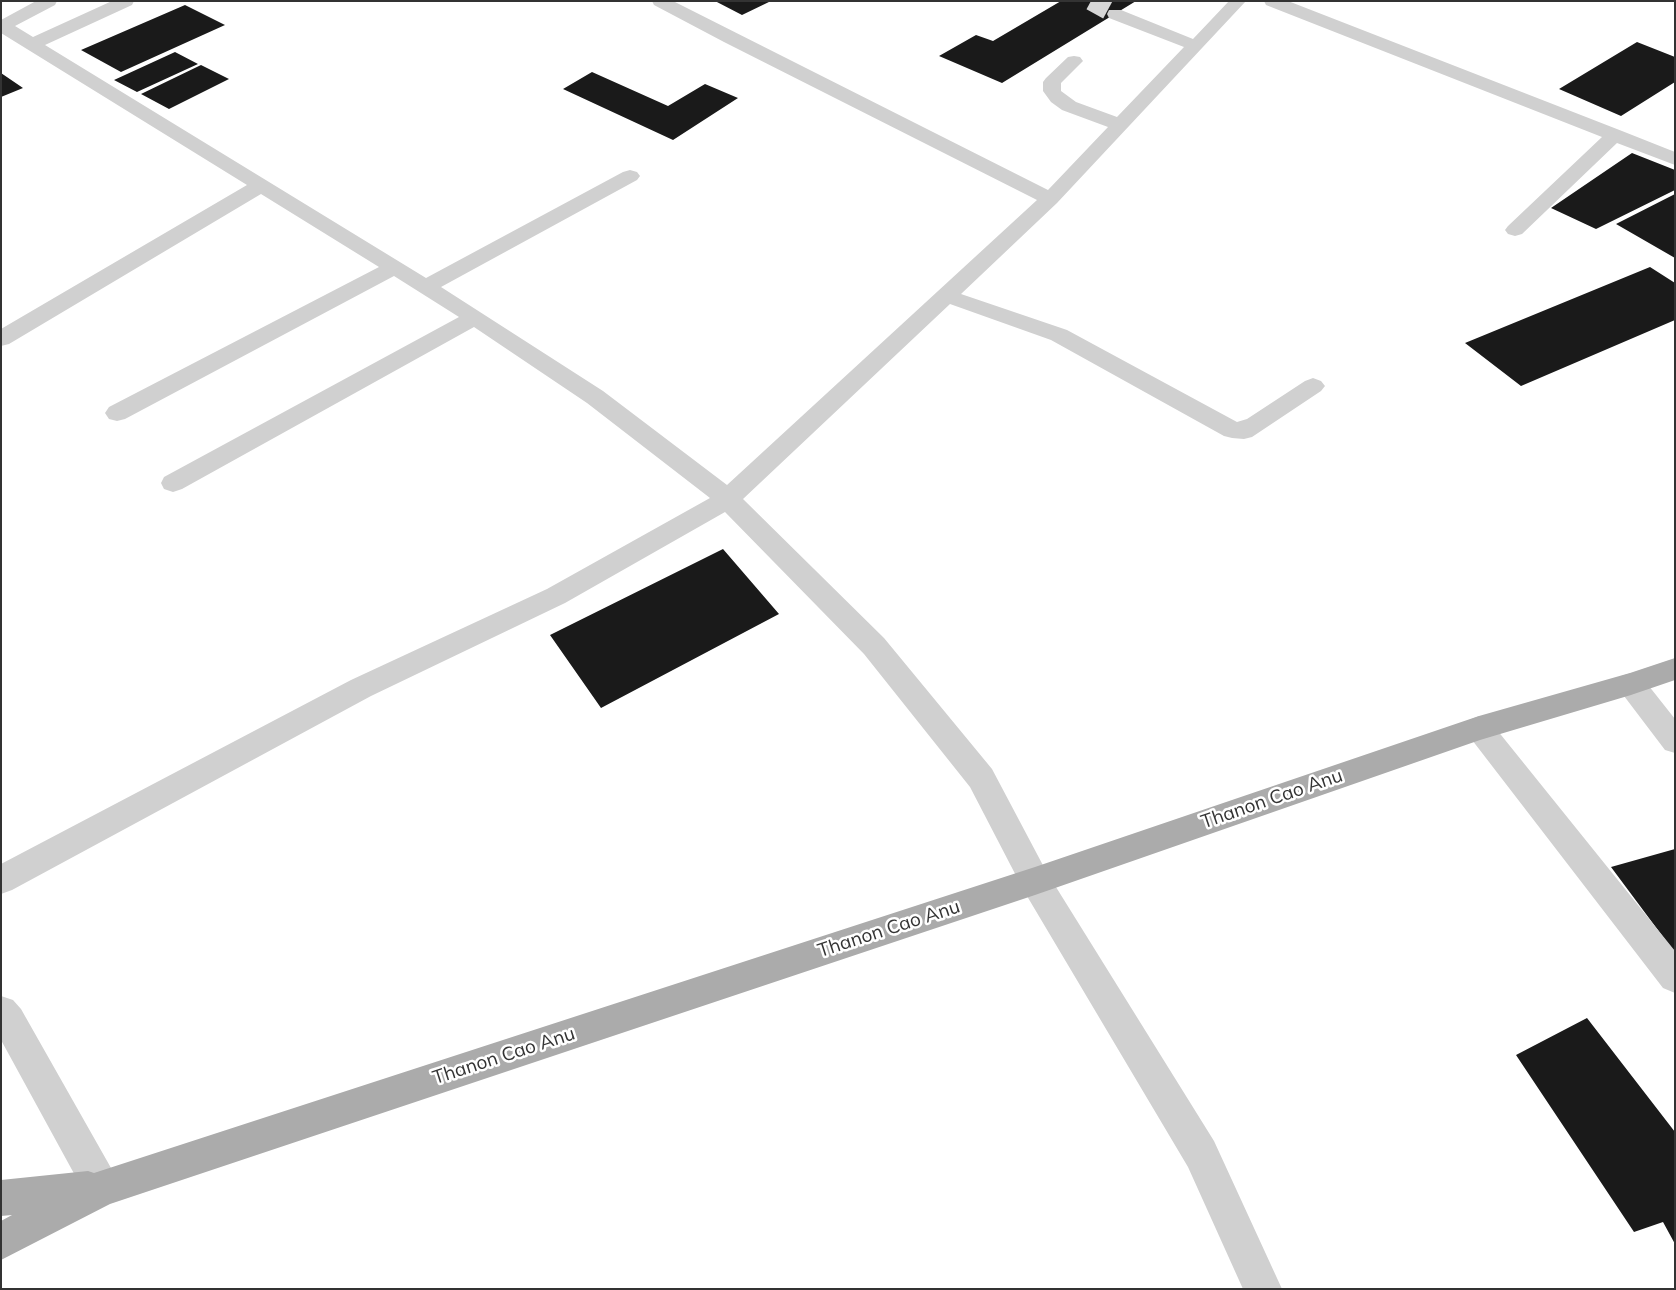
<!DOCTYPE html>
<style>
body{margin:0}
#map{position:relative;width:1676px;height:1290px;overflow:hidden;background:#fff;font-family:Mulish,sans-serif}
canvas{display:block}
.frame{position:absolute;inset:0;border:2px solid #333;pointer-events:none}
</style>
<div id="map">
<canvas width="1676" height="1290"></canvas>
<div class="frame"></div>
</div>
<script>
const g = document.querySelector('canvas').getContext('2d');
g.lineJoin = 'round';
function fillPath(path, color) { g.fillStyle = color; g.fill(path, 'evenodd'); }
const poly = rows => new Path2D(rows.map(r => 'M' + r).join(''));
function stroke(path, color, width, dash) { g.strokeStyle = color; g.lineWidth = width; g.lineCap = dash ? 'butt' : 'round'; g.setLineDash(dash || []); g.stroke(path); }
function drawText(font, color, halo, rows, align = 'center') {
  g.font = font + ' Mulish,sans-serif'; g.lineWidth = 5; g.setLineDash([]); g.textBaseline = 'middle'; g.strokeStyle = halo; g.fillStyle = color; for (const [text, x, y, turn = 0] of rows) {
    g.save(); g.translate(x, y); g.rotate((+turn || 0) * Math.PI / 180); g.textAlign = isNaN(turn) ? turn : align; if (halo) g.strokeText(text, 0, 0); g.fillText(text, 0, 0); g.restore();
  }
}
fillPath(poly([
 [715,1,771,1,742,15],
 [1061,1,1136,1,1002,83,939,56,976,35,993,41],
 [185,5,225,25,121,72,81,50],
 [1637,42,1675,57,1675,82,1621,116,1559,89],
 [175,52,198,64,137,92,114,80],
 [201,65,229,79,169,109,141,94],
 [592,72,668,106,705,84,738,98,673,140,563,89],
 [1,73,23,88,1,97],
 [1632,153,1675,170,1675,190,1596,229,1551,208],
 [1675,194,1675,258,1616,224],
 [1650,267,1675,283,1675,320,1521,386,1465,343],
 [723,549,779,614,601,708,550,635],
 [1675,849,1675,953,1611,867],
 [1587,1018,1675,1132,1675,1244,1663,1222,1634,1232,1516,1055]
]), '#1a1a1a');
stroke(poly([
 [1091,1,1115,14]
]), '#d6d6d6', 19, [19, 9]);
fillPath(poly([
 [36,1,57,1,55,5,15,26,33,37,112,1,134,1,132,5,45,45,426,278,623,172,630,170,637,172,640,176,637,180,441,287,603,391,727,485,1037,200,724,42,654,5,652,1,673,1,1048,190,1108,127,1062,110,1051,102,1043,91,1043,82,1046,78,1068,57,1074,56,1080,57,1083,61,1061,83,1061,91,1076,102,1117,117,1184,47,1109,18,1107,14,1109,10,1121,10,1193,39,1229,1,1246,1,1057,203,961,294,1067,330,1237,422,1247,419,1305,381,1313,378,1321,381,1325,386,1321,391,1252,437,1244,439,1232,438,1224,436,1051,340,950,304,743,499,884,638,992,769,1046,871,1214,1141,1282,1289,1243,1289,1188,1167,1024,891,970,787,864,654,725,512,565,603,371,696,12,890,1,894,1,864,351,680,547,589,710,498,587,403,474,327,182,489,173,492,164,489,161,483,164,477,459,317,394,276,125,419,117,421,109,419,105,413,109,407,379,267,261,194,9,344,1,346,1,329,247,185,1,33,1,20,36,1],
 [1264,1,1288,1,1622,131,1675,152,1675,165,1617,143,1522,234,1515,236,1508,234,1505,230,1508,226,1602,137,1266,5,1264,1],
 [1631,673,1641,676,1675,719,1675,753,1665,750,1621,692,1617,684,1621,676,1631,673],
 [1479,716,1489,720,1675,951,1675,993,1663,988,1469,736,1465,728,1469,720,1479,716],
 [1,996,13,1000,21,1009,115,1175,120,1188,115,1201,102,1206,89,1201,1,1040,1,996]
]), '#d0d0d0');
fillPath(poly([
 [1675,658,1675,680,1631,695,1480,740,1035,895,110,1204,1,1260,1,1221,12,1215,1,1216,1,1180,88,1171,94,1173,1035,867,1479,716,1630,673,1675,658]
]), '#ababab');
drawText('19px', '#333', '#fff', [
 ["Thanon Cao Anu",1272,799,-19],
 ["Thanon Cao Anu",889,929,-18],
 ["Thanon Cao Anu",504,1056,-18]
]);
</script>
